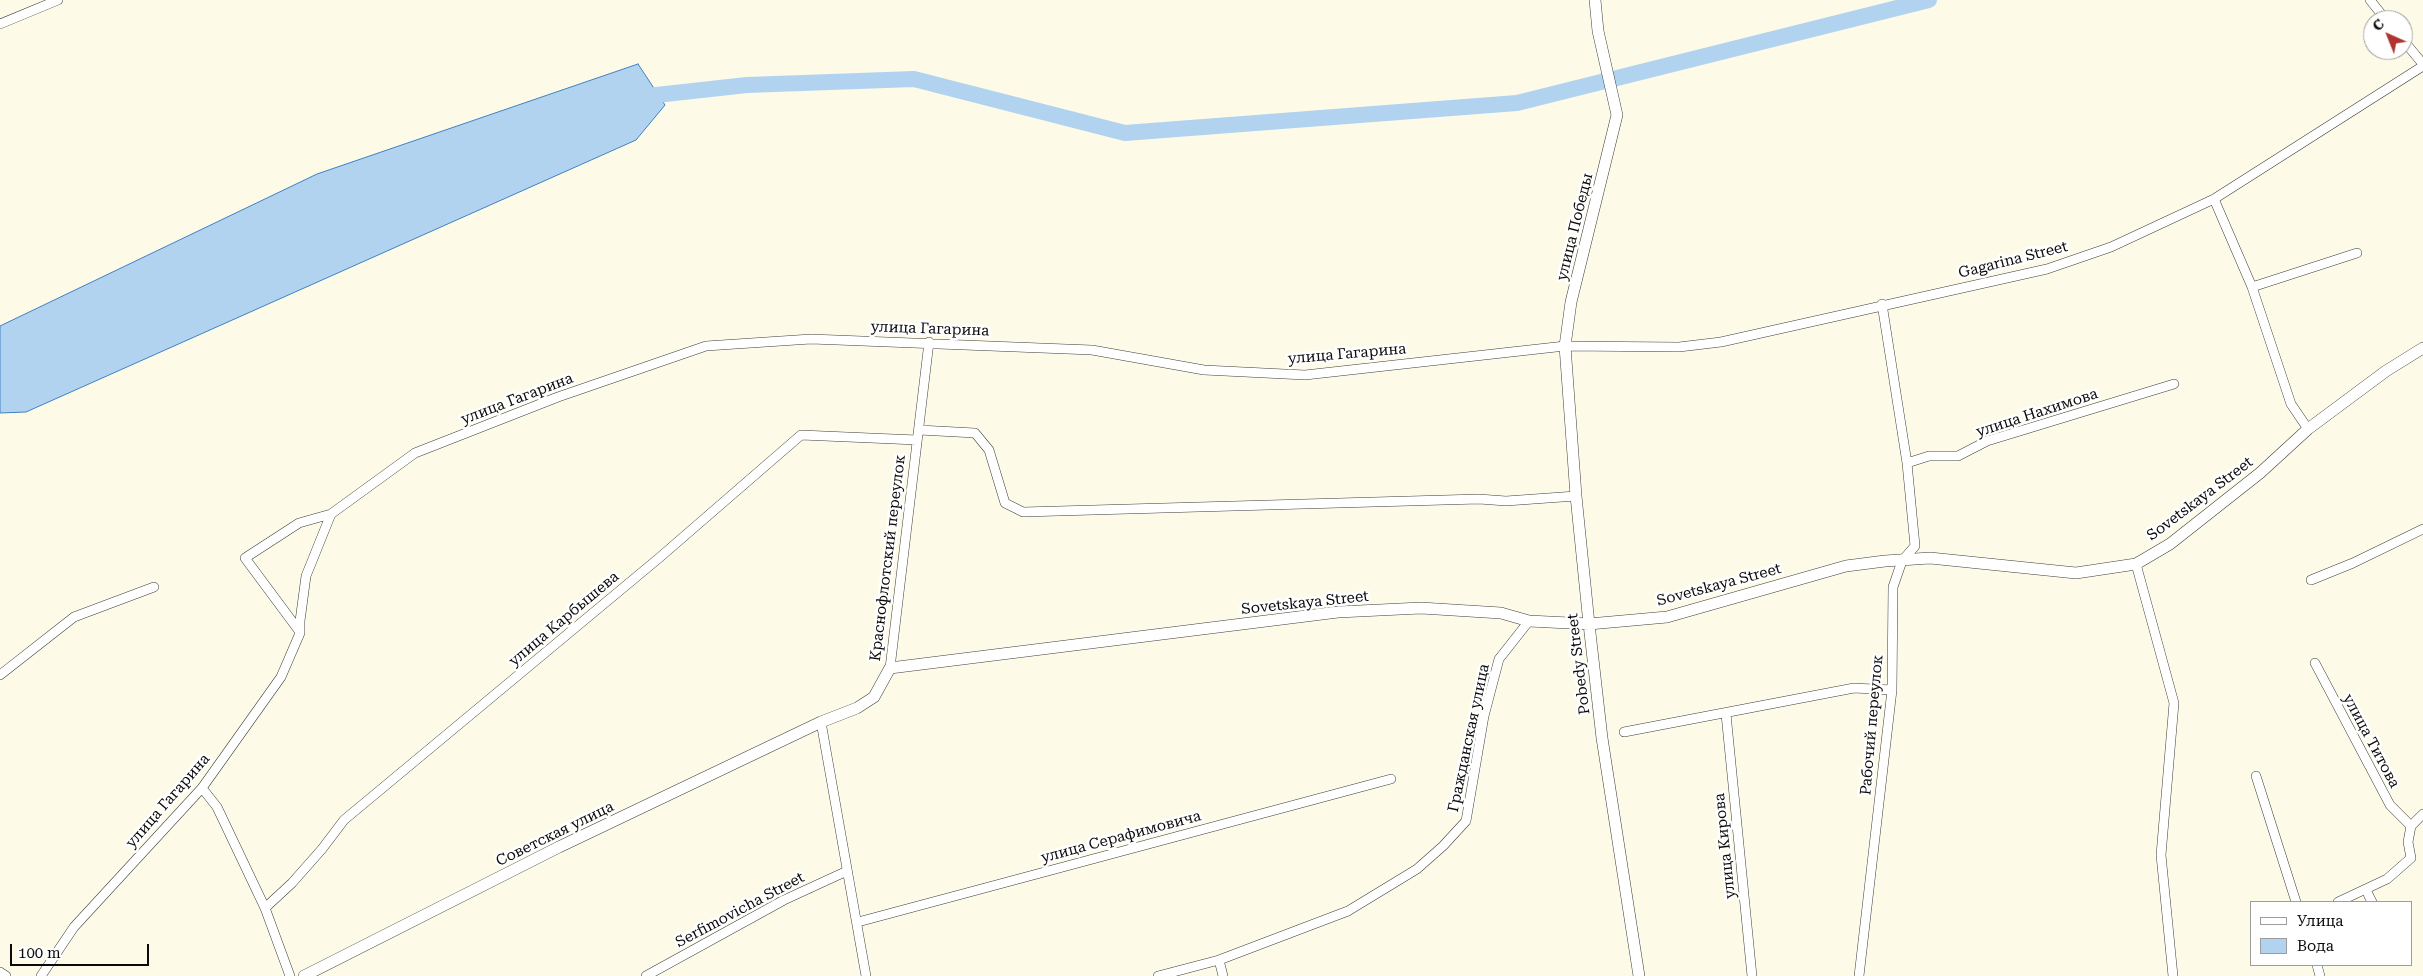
<!DOCTYPE html>
<meta charset="utf-8">
<style>
body{margin:0}
#map{position:relative;width:2423px;height:976px;overflow:hidden;background:#fdfbe8;font-family:"Roboto Serif",serif}
canvas{display:block}
.legend{position:absolute;left:2250px;top:901px;width:162px;height:65px;box-sizing:border-box;background:#fff;border:1px solid #9d9d9d;margin:0;padding:6px 9px;list-style:none;font-size:15px;color:#0a0a0a}
.legend li{display:flex;align-items:center;gap:10px;height:25px}
.legend b{width:25px;border:1px solid #9d9d9d}
.north{position:absolute;left:2363px;top:10px;width:50px;height:50px;box-sizing:border-box;background:#fff;border:1px solid #9d9d9d;border-radius:50%;rotate:316deg;font-size:14px;font-weight:700;line-height:20px;text-align:center;color:#0a0a0a}
.north::after{content:'';display:block;margin:auto;width:18px;height:22px;background:#ad342f;clip-path:polygon(50% 0,100% 100%,50% 72%,0 100%)}
.scale{position:absolute;left:10px;top:944px;width:139px;height:22px;box-sizing:border-box;border:2px solid #0a0a0a;border-top:0;padding-left:6px;font-size:15px;line-height:18px;white-space:nowrap;color:#0a0a0a;-webkit-text-stroke:4px #fff;paint-order:stroke}
</style>
<div id="map">
<canvas width="2423" height="976"></canvas>
<ul class="legend">
<li><b style="height:6px;background:#fff"></b>Улица</li>
<li><b style="height:14px;background:#b1d3f0"></b>Вода</li>
</ul>
<div class="north">С</div>
<div class="scale">100 m</div>
</div>
<script>
const g = document.querySelector('canvas').getContext('2d');
g.lineJoin = 'round';
function fillPath(path, color) { g.fillStyle = color; g.fill(path, 'evenodd'); }
const poly = rows => new Path2D(rows.map(r => 'M' + r).join(''));
function stroke(path, color, width, dash) { g.strokeStyle = color; g.lineWidth = width; g.lineCap = dash ? 'butt' : 'round'; g.setLineDash(dash || []); g.stroke(path); }
function drawText(font, color, halo, rows, align = 'center') {
  g.font = font + ' "Roboto Serif",serif'; g.lineWidth = 5; g.setLineDash([]); g.textBaseline = 'middle'; g.strokeStyle = halo; g.fillStyle = color; for (const [text, x, y, turn = 0] of rows) {
    g.save(); g.translate(x, y); g.rotate((+turn || 0) * Math.PI / 180); g.textAlign = isNaN(turn) ? turn : align; if (halo) g.strokeText(text, 0, 0); g.fillText(text, 0, 0); g.restore();
  }
}
const water = poly([
 [638,64,665,105,636,140,26,412,0,413,0,326,317,174,638,64]
]);
fillPath(water, '#b1d3f0');
stroke(water, '#3f81c1', 1);
stroke(poly([
 [638,97,747,85,914,79,1125,133,1517,103,1929,0]
]), '#b1d3f0', 16);
const minor = poly([
 [2370,0,2386,20],
 [0,24,58,0],
 [2403,40,2423,64],
 [2214,199,2252,287,2291,404,2308,429],
 [2252,287,2357,253],
 [919,430,975,433,989,450,1005,503,1023,512,1479,499,1506,501,1576,496],
 [1907,463,1929,456,1958,456,1987,441,2174,384],
 [2136,564,2174,703,2161,855,2173,976],
 [2311,580,2353,563,2423,529],
 [300,632,245,558,299,523,331,514],
 [2315,663,2390,805,2411,826],
 [890,668,929,342],
 [0,675,74,617,154,587],
 [1726,714,1752,976],
 [821,722,866,976],
 [1624,732,1854,688,1892,690],
 [2256,776,2296,902],
 [202,788,217,807,265,908,290,976],
 [2366,890,2372,902],
 [2338,902,2387,879,2411,858,2408,842,2411,826,2423,814],
 [265,908,292,883,322,849,344,820,659,558,801,435,917,440],
 [858,922,1391,779],
 [1219,960,1223,976],
 [2317,965,2320,976],
 [0,972,6,976],
 [41,976,74,927,202,788,281,677,300,633,300,621,306,576,331,514,415,453,558,397,706,346,811,339,1092,350,1204,370,1305,375,1565,346,1679,347,1721,342,2047,269,2111,247,2214,199,2423,66],
 [646,976,784,900,847,871],
 [1158,976,1219,960,1348,911,1417,869,1443,846,1466,821,1484,716,1499,659,1529,621],
 [1859,976,1892,690,1893,587,1902,561,1915,546,1907,463,1882,304]
]);
const tertiary = poly([
 [1595,0,1598,31,1617,115,1571,302,1565,346,1576,496,1589,624,1602,738,1639,976],
 [304,976,559,847,821,722,857,708,874,697,890,668,1338,612,1421,608,1501,613,1529,621,1589,624,1667,617,1846,566,1885,561,1930,558,2076,573,2136,564,2170,544,2260,473,2308,429,2386,371,2423,348]
]);
stroke(minor, '#3d3d3d', 10);
stroke(tertiary, '#3d3d3d', 12);
stroke(minor, '#fff', 9);
stroke(tertiary, '#fff', 11);
drawText('15px', '#0a0a0a', '#fff', [
 ["улица Победы",1575,227,-76],
 ["Gagarina Street",2013,260,-14],
 ["улица Гагарина",930,329,2],
 ["улица Гагарина",1347,354,-5],
 ["улица Гагарина",517,399,-21],
 ["улица Нахимова",2037,413,-18],
 ["Sovetskaya Street",2200,499,-37],
 ["Краснофлотский переулок",888,558,-83],
 ["Sovetskaya Street",1719,585,-15],
 ["Sovetskaya Street",1305,603,-6],
 ["улица Карбышева",564,619,-40],
 ["Pobedy Street",1579,664,-97],
 ["Рабочий переулок",1872,725,-85],
 ["Гражданская улица",1469,738,-78],
 ["улица Титова",2371,741,62],
 ["улица Гагарина",168,801,-49],
 ["Советская улица",555,834,-26],
 ["улица Серафимовича",1121,837,-15],
 ["улица Кирова",1725,846,-96],
 ["Serfimovicha Street",740,910,-28]
]);
</script>
